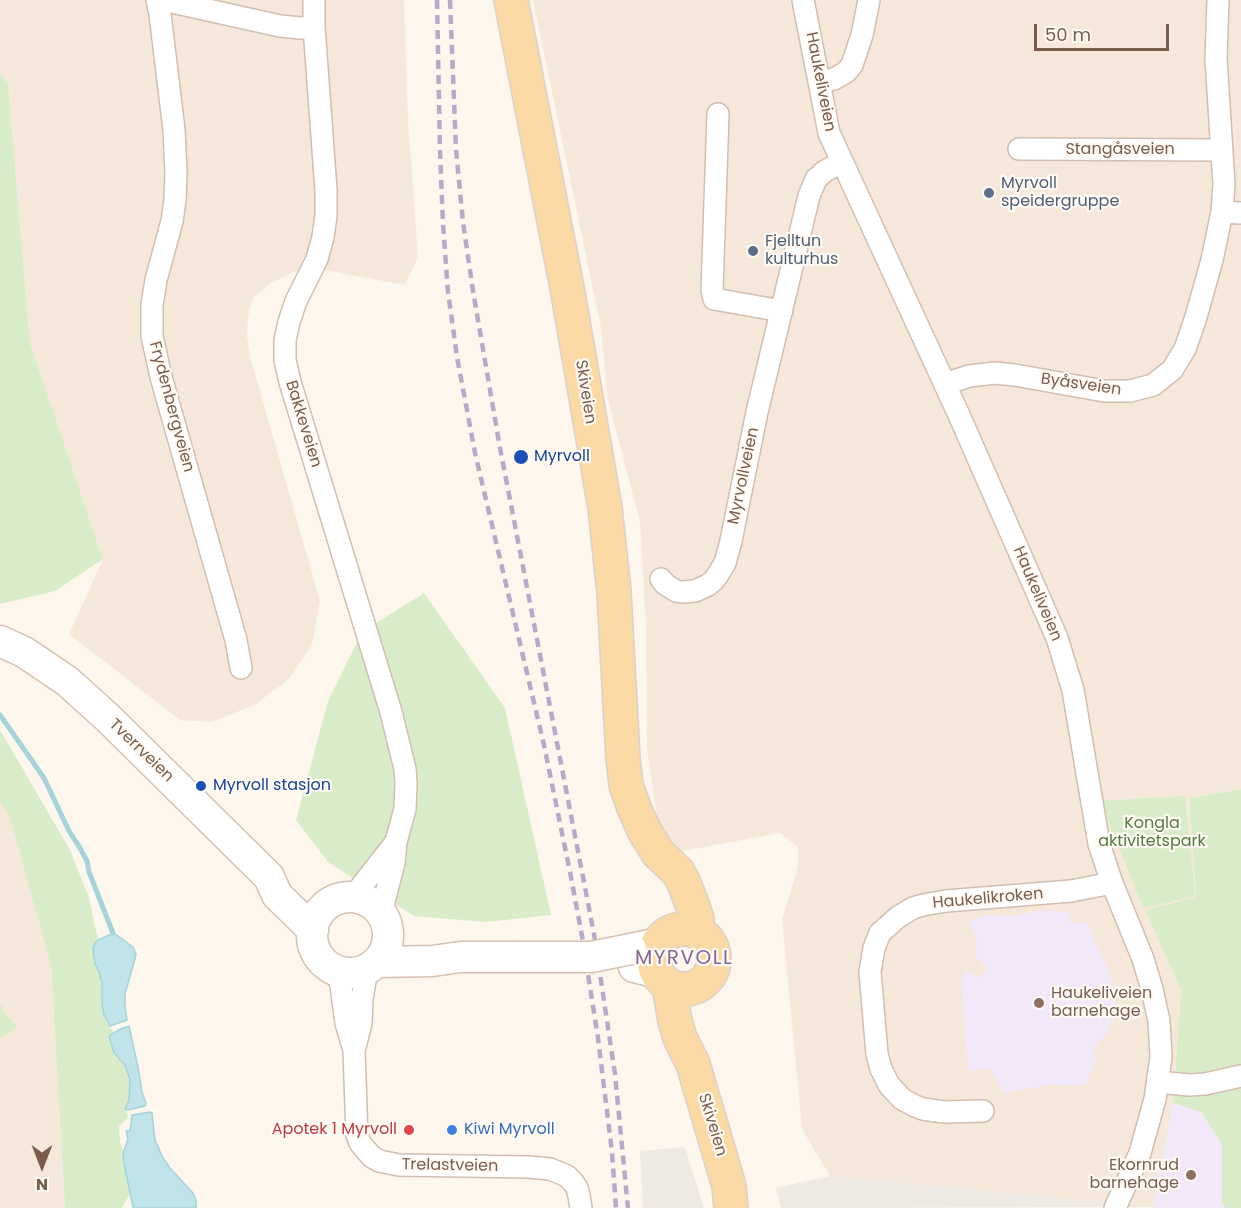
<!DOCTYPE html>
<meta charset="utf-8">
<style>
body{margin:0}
#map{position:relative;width:1241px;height:1208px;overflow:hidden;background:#fdf6ec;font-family:Poppins,sans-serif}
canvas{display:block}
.north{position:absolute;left:12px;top:1136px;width:60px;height:60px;-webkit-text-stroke:4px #fffaf3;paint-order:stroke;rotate:180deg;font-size:16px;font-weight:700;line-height:24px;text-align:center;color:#7a5c4d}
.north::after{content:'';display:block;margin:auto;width:21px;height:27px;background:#7a5c4d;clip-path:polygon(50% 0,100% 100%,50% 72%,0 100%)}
.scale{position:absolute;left:1034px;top:24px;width:135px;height:27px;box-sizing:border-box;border:3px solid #7a5c4d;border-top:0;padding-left:8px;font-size:18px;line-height:21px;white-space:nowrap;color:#7a5c4d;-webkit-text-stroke:4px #fffaf3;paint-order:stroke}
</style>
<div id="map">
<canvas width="1241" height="1208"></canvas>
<div class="north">N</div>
<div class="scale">50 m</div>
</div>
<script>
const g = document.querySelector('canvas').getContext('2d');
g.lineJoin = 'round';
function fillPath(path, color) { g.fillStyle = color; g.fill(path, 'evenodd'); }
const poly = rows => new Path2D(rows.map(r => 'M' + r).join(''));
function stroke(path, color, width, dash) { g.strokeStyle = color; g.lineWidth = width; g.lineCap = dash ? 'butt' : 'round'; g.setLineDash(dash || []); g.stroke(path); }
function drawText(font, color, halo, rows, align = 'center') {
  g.font = font + ' Poppins,sans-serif'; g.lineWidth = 4.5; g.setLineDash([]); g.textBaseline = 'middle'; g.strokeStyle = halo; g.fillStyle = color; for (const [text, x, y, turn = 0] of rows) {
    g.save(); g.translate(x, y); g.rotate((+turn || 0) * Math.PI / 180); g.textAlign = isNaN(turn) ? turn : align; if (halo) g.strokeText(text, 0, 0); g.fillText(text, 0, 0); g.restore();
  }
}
fillPath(poly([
 [0,0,404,0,408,120,418,257,405,285,329,271,295,271,268,285,253,298,248,317,247,337,251,360,320,601,312,645,289,679,256,704,212,722,180,720,69,634,103,559,30,343,8,83,0,73],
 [533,0,1241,0,1241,789,1189,798,1196,897,1145,910,1181,990,1173,1103,1154,1207,830,1176,802,1129,782,919,798,867,798,847,780,833,677,852,658,824,647,748,646,627,640,522,608,400,601,328],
 [0,802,9,815,51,966,65,1208,0,1208]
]), '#f5e8da');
fillPath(poly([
 [685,1147,704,1208,643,1208,640,1151],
 [830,1176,1154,1207,781,1208,776,1188]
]), '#efe9e4');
fillPath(poly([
 [1044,910,1063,912,1070,914,1068,921,1075,923,1086,922,1108,969,1115,994,1115,1012,1111,1024,1107,1033,1093,1050,1096,1058,1086,1085,1066,1086,1055,1084,1004,1093,989,1068,968,1071,961,980,966,970,979,978,987,969,976,957,977,939,968,920,992,915,1011,916],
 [1173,1103,1201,1112,1222,1145,1222,1204,1226,1208,1153,1208]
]), '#f3e8fa');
fillPath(poly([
 [0,73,8,83,30,343,103,559,55,591,0,604],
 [424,593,505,708,551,915,487,922,414,916,329,863,296,820,328,701,362,632],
 [0,730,70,850,89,898,98,940,95,943,95,964,99,972,102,983,107,1023,114,1032,109,1036,109,1038,115,1056,125,1065,130,1080,130,1100,125,1108,128,1118,119,1126,120,1142,124,1151,124,1163,130,1193,122,1208,65,1208,51,966,9,815,0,802],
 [1241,789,1241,1208,1226,1208,1222,1204,1222,1145,1201,1112,1173,1103,1181,990,1145,910,1196,897,1189,798],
 [1185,796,1195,896,1143,908,1101,801],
 [0,1005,3,1007,2,1011,16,1025,17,1027,4,1037,0,1037]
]), '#d8ecc9');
const water = poly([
 [114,933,133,947,136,954,135,959,125,994,125,1007,127,1020,110,1026,104,1015,102,1004,102,983,99,972,95,964,93,949,95,943,98,940,114,933],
 [129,1026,138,1067,142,1092,146,1103,145,1106,128,1110,125,1109,129,1100,130,1080,125,1065,114,1053,109,1036,118,1030,129,1026],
 [150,1112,152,1113,155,1140,163,1158,170,1168,193,1193,196,1200,196,1208,133,1208,124,1163,123,1154,128,1139,126,1131,130,1131,132,1115,150,1112]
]);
fillPath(water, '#bfe3e8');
stroke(water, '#a5d3da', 1.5);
stroke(poly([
 [0,715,44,778,69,831,80,848,87,861,89,872,113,933]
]), '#a5d3da', 5);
const minor = poly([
 [157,0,160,14,174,130,176,171,175,200,172,221,156,280,152,305,152,336,161,377,236,640,241,668],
 [163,0,280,26,301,28,314,27],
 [314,0,314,27,326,190,326,216,323,237,317,259,296,301,289,322,285,340,285,360,290,382,391,712,405,769,406,783,405,809,396,842,394,863,381,913],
 [803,0,829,133,959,415,1057,638,1073,690,1099,844,1112,883,1143,959,1152,989,1159,1021,1161,1057,1155,1099,1140,1153,1115,1208],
 [820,82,834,79,846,72,852,65,862,35,869,0],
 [718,114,712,290,714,299,782,311],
 [1019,149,1222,150],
 [1222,212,1241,213],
 [945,384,969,376,995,373,1015,375,1104,391,1130,391,1153,385,1172,370,1185,349,1196,317,1212,260,1222,212,1224,184,1216,59,1218,0],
 [661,579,665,584,676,591,682,592,695,591,708,585,713,581,717,576,725,563,731,541,757,412,809,196,816,179,825,171,842,162],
 [353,897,396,842],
 [337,971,341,986,346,1023,354,1050,357,1135,360,1143,371,1156,379,1161,399,1165,528,1167,550,1169,567,1176,573,1182,577,1188,579,1196,581,1208],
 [355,1047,361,1023,362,999,367,969],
 [1158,1082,1189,1085,1205,1084,1241,1076],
 [983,1111,944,1112,923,1109,915,1106,902,1099,889,1085,881,1069,877,1054,870,972,874,948,880,933,898,917,913,908,923,905,946,901,1071,891,1112,883]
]);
const secondary = poly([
 [0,641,24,652,67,681,108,718,269,877,277,895,313,930],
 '312 935a38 38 0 1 1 76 0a38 38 0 1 1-76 0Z',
 [631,949,659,943],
 [377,962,432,961,460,957,518,957],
 [634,967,658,973]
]);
const primary = poly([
 [511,0,568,293,605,508,614,592,623,758,626,785,634,808,645,832,658,853,678,872,684,883,693,907,697,919,698,933],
 '654 959a30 30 0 1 1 60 0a30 30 0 1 1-60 0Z',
 [669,986,675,1021,680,1038,693,1064,729,1186,731,1208]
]);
stroke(minor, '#d1beb0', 24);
stroke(secondary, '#d6c0b0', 33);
stroke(primary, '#dad1cd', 36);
stroke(minor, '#fff', 21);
stroke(secondary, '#fff', 30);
stroke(primary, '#fbd9a5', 33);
stroke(poly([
 [437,0,440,151,443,224,448,292,457,357,475,453,544,745,570,872,582,936,598,1038,612,1152,616,1208],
 [450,0,456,150,463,222,473,291,500,448,594,934,615,1074,628,1208]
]), '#b9a8c9', 4.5, [9, 6]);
const secondaryBridge = poly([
 [518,957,591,957,631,949]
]);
stroke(secondaryBridge, '#d6c0b0', 33, []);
stroke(secondaryBridge, '#fff', 30);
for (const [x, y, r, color] of [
 [989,193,6,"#5c6f8a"],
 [753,251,6,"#5c6f8a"],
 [521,457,8,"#1a4fb4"],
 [201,786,6,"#1a4fb4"],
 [1039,1003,6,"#8d6e63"],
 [409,1130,6,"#e0444e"],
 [452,1130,6,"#3f7fe0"],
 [1191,1175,6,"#8d6e63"]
]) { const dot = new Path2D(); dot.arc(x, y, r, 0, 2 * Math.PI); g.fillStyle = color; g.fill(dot); stroke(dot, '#fffaf3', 2); }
drawText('16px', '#7a5c4d', '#fffaf3', [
 ["Haukeliveien",820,82,79],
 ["Stangåsveien",1120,150],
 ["Byåsveien",1081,385,8],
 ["Skiveien",585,392,81],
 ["Frydenbergveien",171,407,75],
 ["Bakkeveien",303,424,73],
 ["Myrvollveien",744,476,-78],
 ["Haukeliveien",1037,594,67],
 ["Tverrveien",141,751,44],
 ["Haukelikroken",988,899,-5],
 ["Skiveien",712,1125,73],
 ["Trelastveien",450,1166,1]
]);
drawText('16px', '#4e5e75', '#fffaf3', [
 ["Myrvoll",1001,184],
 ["speidergruppe",1001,202],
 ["Fjelltun",765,242],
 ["kulturhus",765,260]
], 'left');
drawText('16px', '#164399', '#fffaf3', [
 ["Myrvoll",534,457],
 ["Myrvoll stasjon",213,786]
], 'left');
drawText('16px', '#537a41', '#fffaf3', [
 ["Kongla",1152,824],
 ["aktivitetspark",1152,842]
]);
drawText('16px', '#785e54', '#fffaf3', [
 ["Haukeliveien",1051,994],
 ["barnehage",1051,1012],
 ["Ekornrud",1179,1166,"right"],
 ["barnehage",1179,1184,"right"]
], 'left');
drawText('16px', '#be3a42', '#fffaf3', [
 ["Apotek 1 Myrvoll",397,1130]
], 'right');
drawText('16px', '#366cbe', '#fffaf3', [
 ["Kiwi Myrvoll",464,1130]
], 'left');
g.letterSpacing = '1.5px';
drawText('20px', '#846695', '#fffaf3', [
 ["MYRVOLL",684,959]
]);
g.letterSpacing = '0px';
</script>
